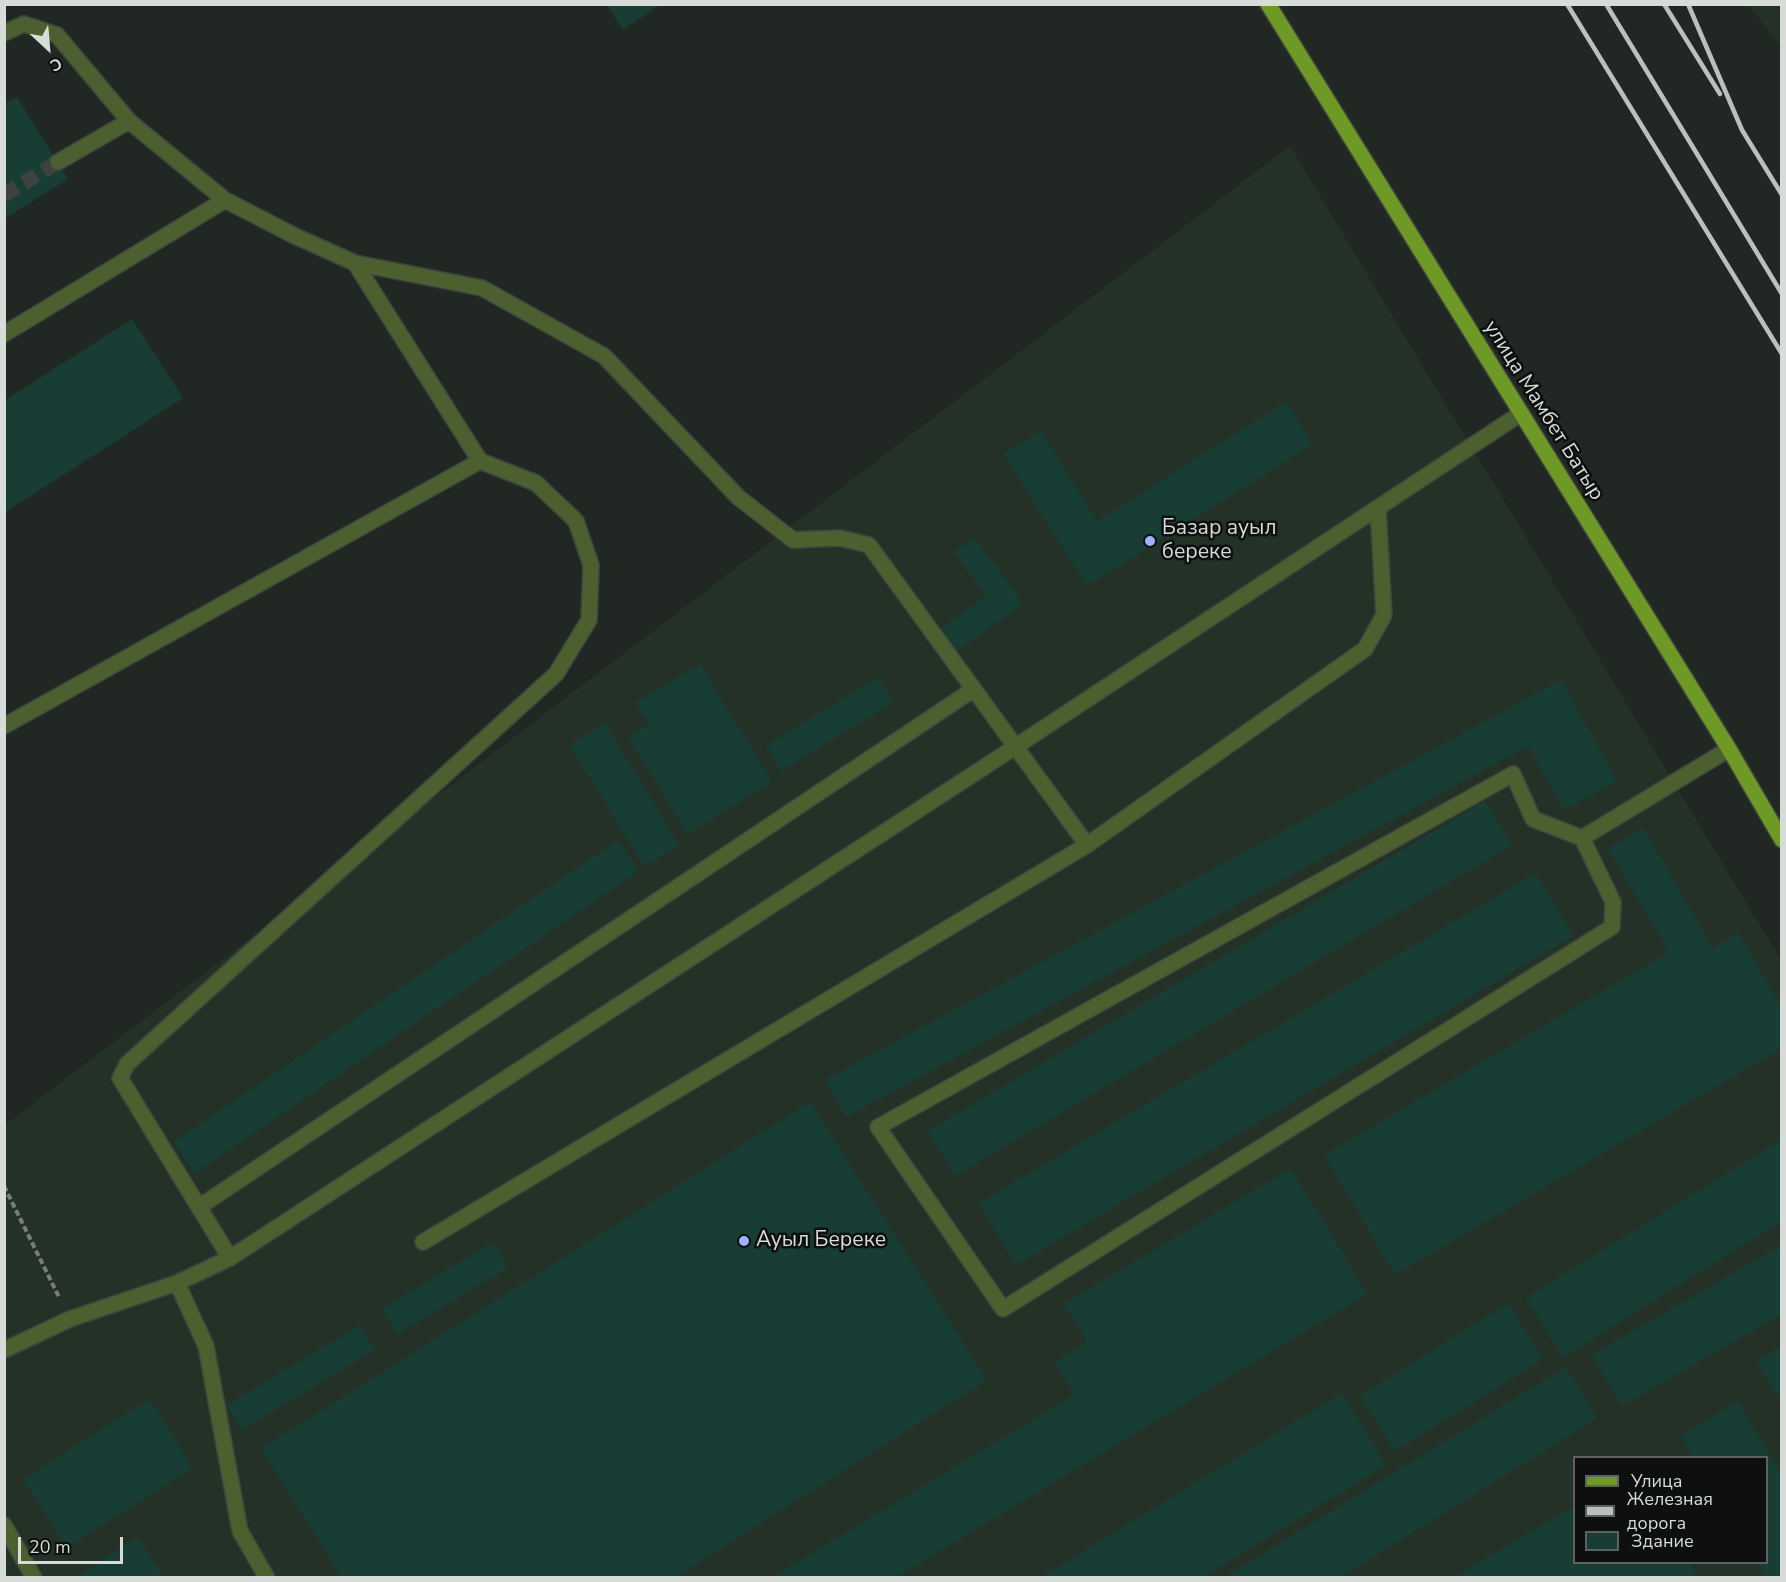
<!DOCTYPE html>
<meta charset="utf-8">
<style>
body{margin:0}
#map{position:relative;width:1786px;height:1582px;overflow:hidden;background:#212823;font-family:"Nunito Sans",sans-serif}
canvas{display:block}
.frame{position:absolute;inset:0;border:6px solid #d7dcd8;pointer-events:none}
.legend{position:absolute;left:1573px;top:1456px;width:195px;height:108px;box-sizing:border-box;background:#0d100e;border:2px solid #5e625f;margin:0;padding:8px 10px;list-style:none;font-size:18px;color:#d7dcd8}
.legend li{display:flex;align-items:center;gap:12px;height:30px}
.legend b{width:30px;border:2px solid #5e625f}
.north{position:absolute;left:18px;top:18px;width:60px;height:60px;-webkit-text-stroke:4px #0d100e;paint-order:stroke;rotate:154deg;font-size:16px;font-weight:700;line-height:24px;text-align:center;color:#d7dcd8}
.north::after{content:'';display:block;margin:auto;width:21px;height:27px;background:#d7dcd8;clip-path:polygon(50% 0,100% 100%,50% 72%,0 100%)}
.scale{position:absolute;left:18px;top:1537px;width:105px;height:27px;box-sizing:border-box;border:3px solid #d7dcd8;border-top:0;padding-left:8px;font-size:18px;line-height:21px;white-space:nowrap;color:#d7dcd8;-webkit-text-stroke:4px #0d100e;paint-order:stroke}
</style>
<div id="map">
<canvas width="1786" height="1582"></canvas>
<div class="frame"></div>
<ul class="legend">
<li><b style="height:8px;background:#6e9925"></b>Улица</li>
<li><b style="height:8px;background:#bbc0bc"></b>Железная дорога</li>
<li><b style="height:16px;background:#183d34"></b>Здание</li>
</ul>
<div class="north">С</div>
<div class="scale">20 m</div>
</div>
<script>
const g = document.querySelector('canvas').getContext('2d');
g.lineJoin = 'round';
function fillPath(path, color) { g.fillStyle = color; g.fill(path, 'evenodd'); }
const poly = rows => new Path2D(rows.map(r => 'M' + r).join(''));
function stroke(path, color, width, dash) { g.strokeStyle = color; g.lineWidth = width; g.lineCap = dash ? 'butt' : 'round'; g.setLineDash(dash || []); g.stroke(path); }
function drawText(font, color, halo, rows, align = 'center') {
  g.font = font + ' "Nunito Sans",sans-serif'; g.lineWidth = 5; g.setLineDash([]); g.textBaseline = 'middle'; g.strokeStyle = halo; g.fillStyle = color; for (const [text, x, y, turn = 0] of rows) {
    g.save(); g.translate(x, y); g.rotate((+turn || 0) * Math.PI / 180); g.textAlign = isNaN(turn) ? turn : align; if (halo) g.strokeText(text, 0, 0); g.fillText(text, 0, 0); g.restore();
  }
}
fillPath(poly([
 [1748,5,1781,5,1781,46],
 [1290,146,1781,960,1781,1577,5,1578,5,1125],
 [1574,1458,1766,1458,1766,1562,1574,1562]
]), '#243127');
fillPath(poly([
 [606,4,662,4,623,30],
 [17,97,68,179,4,219,4,104],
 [132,319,183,398,4,513,4,401],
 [1286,402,1313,444,1087,586,1003,454,1041,431,1097,521],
 [975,537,1023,604,950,656,934,633,986,596,954,552],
 [700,664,772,782,688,834,628,737,649,724,635,703],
 [878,677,894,702,781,771,766,746],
 [1561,680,1617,781,1564,810,1528,746,846,1117,825,1080],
 [605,723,679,845,644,867,570,745],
 [1485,801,1512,845,955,1176,928,1131],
 [1643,828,1713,948,1738,933,1782,1008,1782,1048,1395,1275,1324,1155,1669,952,1608,849],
 [618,840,639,871,195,1173,174,1142],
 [1536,873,1573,936,1016,1265,979,1203],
 [810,1102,987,1380,674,1578,342,1578,261,1449],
 [1782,1139,1782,1221,1563,1357,1526,1298],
 [1291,1168,1367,1294,895,1578,771,1578,1074,1395,1055,1362,1087,1342,1064,1304],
 [493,1242,508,1268,397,1334,382,1309],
 [1782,1245,1782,1314,1622,1406,1592,1355],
 [1508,1303,1543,1359,1395,1451,1360,1396],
 [360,1325,375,1350,242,1430,227,1405],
 [1782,1346,1782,1403,1756,1361],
 [1566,1367,1597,1418,1340,1578,1223,1578],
 [1342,1393,1386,1465,1202,1578,1040,1578],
 [150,1399,193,1468,66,1548,23,1479],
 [1737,1401,1782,1475,1782,1578,1766,1578,1757,1562,1766,1562,1766,1458,1694,1458,1681,1436],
 [1574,1506,1574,1562,1689,1562,1698,1578,1453,1578],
 [138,1537,165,1578,76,1578]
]), '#183d34');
stroke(poly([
 [4,195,58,162]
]), '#3c433e', 15, [15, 8]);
const minor = poly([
 [4,33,24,24,57,35,129,121,225,200,295,236,355,263,482,288,604,356,738,497,793,540,840,538,869,545,1087,845],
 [58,162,129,121],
 [4,334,225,200],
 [4,726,480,461,355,263],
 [1582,838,1613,902,1612,927,1003,1309,878,1127,1513,774,1533,819,1582,838,1729,749],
 [199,1207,974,689],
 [423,1242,1087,845,1365,649,1384,615,1378,508],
 [230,1258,120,1078,127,1064,556,674,589,620,591,565,576,521,536,483,480,461],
 [4,1350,70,1319,177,1283],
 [4,1525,34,1578],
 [267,1578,240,1531,206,1346,177,1283,230,1258,1015,747,1520,414]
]);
const major = poly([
 [1268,4,1729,749,1782,840]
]);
stroke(minor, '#3e4540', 18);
stroke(major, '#3e4540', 18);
stroke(poly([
 [4,1186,59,1297]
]), '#787e79', 4, [6, 3]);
stroke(minor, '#4b602e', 15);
stroke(major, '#6e9925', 15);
stroke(poly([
 [1567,4,1782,354],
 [1606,4,1782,294],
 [1664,4,1720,94],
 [1688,4,1742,130,1782,195]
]), '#bbc0bc', 4.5);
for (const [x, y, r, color] of [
 [1150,541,6,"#9db4fd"],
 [744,1241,6,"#9db4fd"]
]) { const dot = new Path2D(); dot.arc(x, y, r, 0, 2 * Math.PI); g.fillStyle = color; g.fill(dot); stroke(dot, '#0d100e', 2); }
drawText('21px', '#d7dcd8', '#0d100e', [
 ["улица Мамбет Батыр",1543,411,58]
]);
drawText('21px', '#d7dcd8', '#0d100e', [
 ["Базар ауыл",1162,529],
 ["береке",1162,553],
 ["Ауыл Береке",756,1241]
], 'left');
</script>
